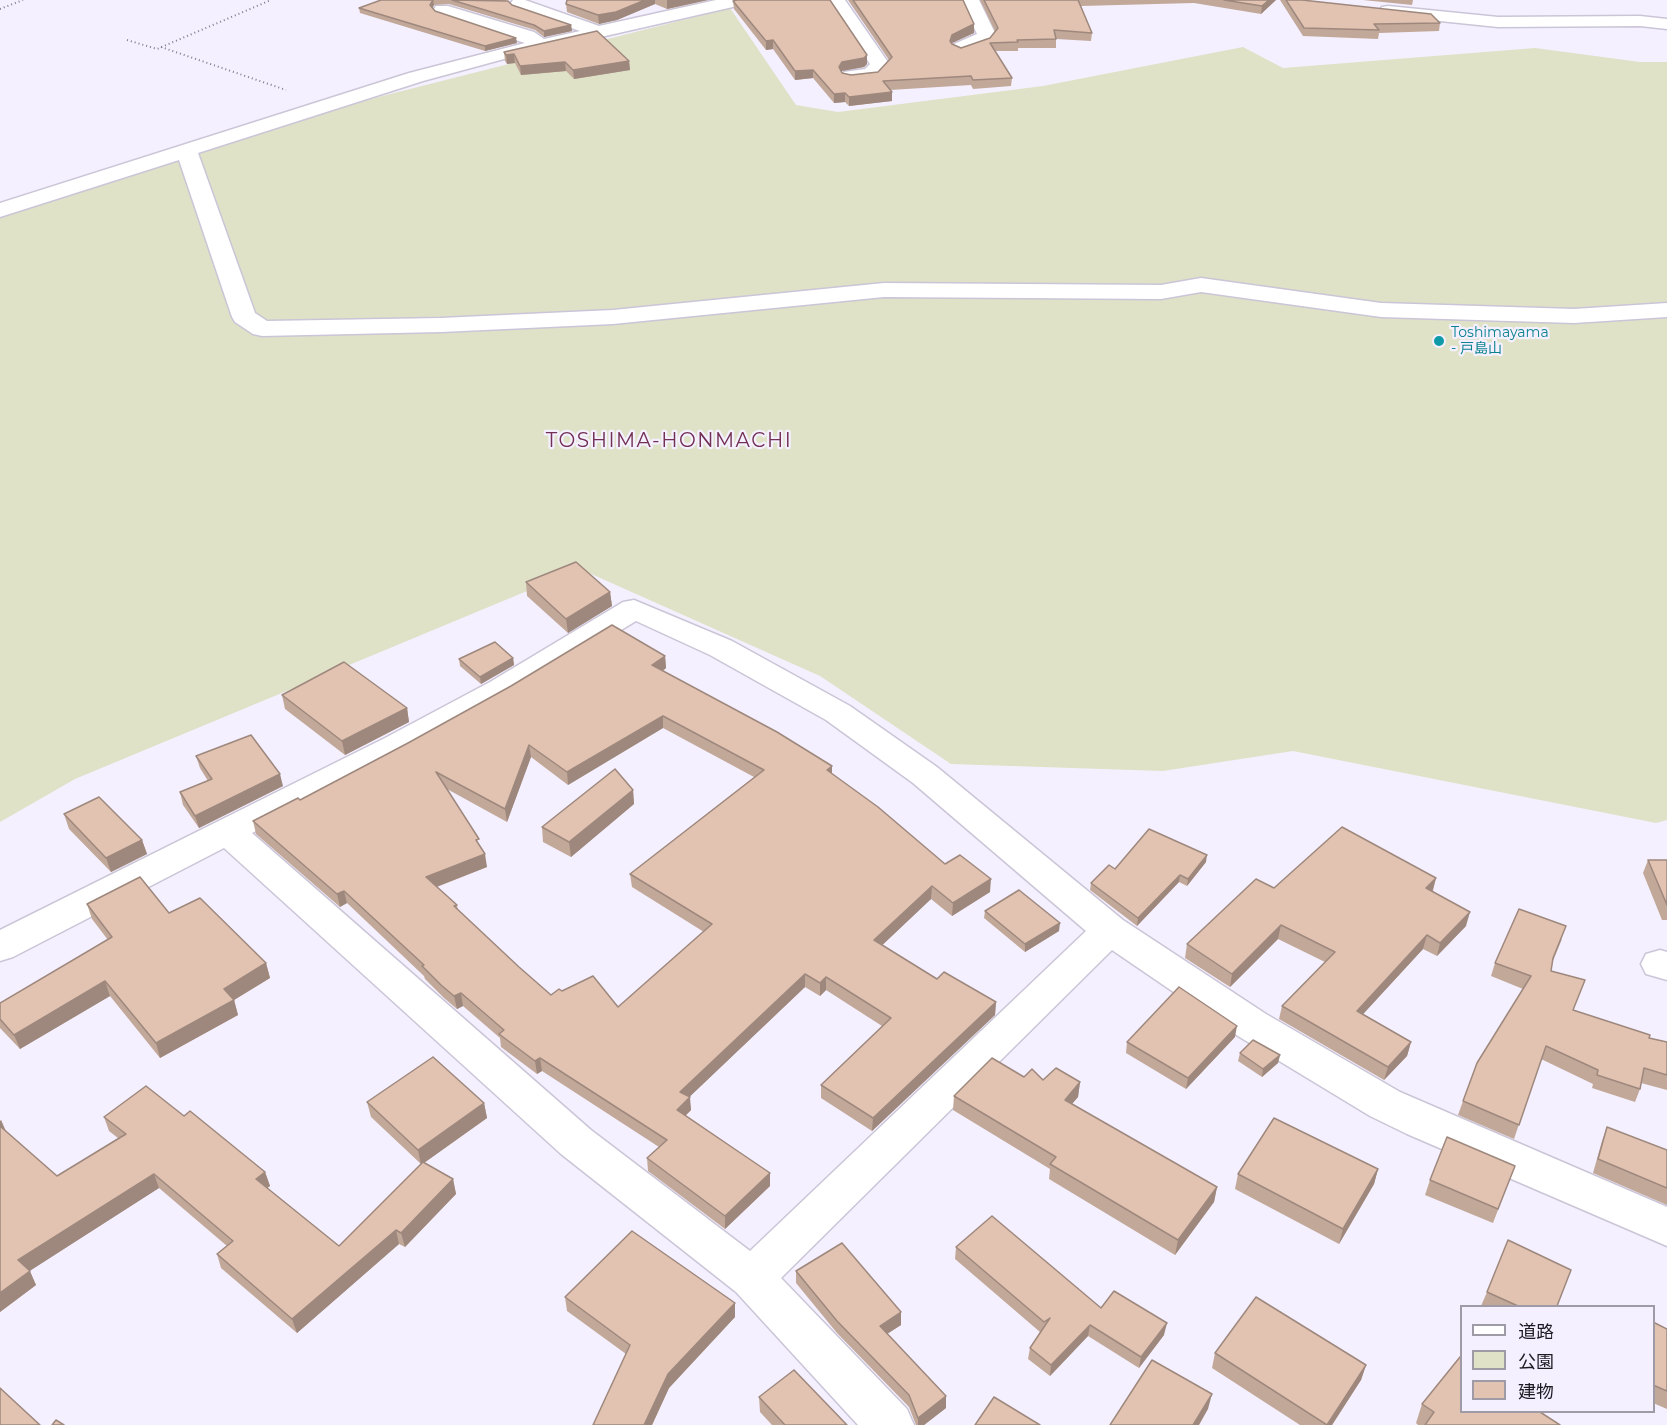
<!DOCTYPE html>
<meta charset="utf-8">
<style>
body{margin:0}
#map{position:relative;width:1667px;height:1425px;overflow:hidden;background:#f4f0ff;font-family:Montserrat,"Noto Sans JP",sans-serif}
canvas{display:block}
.legend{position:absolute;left:1460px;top:1305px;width:195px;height:108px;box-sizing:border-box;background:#f4f0ff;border:2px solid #9e9ba7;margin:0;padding:8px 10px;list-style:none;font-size:18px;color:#1d1b22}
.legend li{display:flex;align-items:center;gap:12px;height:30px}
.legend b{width:30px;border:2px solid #9e9ba7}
</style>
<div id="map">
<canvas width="1667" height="1425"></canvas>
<ul class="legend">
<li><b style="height:8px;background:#fff"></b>道路</li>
<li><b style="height:16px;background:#dfe2c7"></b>公園</li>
<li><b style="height:16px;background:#e2c3b2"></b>建物</li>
</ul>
</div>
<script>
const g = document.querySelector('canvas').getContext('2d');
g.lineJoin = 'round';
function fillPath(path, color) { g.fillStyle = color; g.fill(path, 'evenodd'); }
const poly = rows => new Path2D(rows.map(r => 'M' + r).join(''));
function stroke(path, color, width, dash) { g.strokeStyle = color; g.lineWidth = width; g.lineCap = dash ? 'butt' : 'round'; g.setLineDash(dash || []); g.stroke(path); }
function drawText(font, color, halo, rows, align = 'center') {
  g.font = font + ' Montserrat,"Noto Sans JP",sans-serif'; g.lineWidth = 4.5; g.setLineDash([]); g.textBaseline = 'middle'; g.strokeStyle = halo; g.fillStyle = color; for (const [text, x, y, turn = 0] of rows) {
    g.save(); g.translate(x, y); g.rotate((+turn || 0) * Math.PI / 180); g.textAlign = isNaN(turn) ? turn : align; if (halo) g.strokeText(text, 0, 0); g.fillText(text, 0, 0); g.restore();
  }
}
fillPath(poly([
 [730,8,796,105,838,112,1043,86,1243,47,1283,68,1535,48,1640,62,1667,62,1667,820,1656,823,1293,751,1163,771,951,764,820,676,580,569,75,779,0,822,0,211,256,128]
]), '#dfe2c7');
const minor = poly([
 [513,0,525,0,599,26,716,0,749,0,746,4,504,59,423,81,198,153,255,313,267,321,441,318,613,310,884,283,1161,285,1201,278,1381,303,1574,309,1667,303,1667,317,1574,323,1381,317,1201,292,1161,299,884,297,613,324,441,332,262,336,253,334,235,322,232,317,179,160,0,217,0,203,409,73,525,43,436,14,433,10,436,6,448,6,534,32,544,39,580,31,513,8,510,4,513,0],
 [827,0,845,0,890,65,878,78,851,82,844,80,841,76,844,72,865,69,870,64,827,0],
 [961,0,979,0,996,35,989,44,961,54,954,52,952,48,954,44,977,34,961,0],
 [1388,6,1498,17,1640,16,1667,19,1667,29,1640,26,1498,27,1382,15,1379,11,1382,7,1388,6],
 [634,600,732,641,850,706,937,767,1123,920,1266,1014,1400,1092,1667,1207,1667,1246,1407,1134,1370,1116,1238,1036,1112,950,781,1278,907,1409,914,1425,858,1425,736,1292,561,1154,224,848,13,957,0,961,0,930,385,738,490,682,623,602,634,600],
 [636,621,710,655,826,720,913,783,1086,931,750,1251,591,1130,252,833,409,754,512,696,636,621],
 [1660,950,1667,952,1667,980,1646,974,1641,964,1646,954,1660,950]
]);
stroke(minor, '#cbc5d7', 3);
stroke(poly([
 [0,9,23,0],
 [127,40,157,49,271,0],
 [161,47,286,90]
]), '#827f89', 2, [1, 3]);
fillPath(minor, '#fff');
fillPath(poly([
 [381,0,505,0,512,5,571,25,572,31,544,37,535,30,449,4,434,5,432,8,435,11,517,43,485,51,360,13,359,8],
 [567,0,708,0,667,9,655,4,617,20,599,24,567,12,566,4],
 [848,0,963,0,974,33,952,43,952,44,961,48,990,38,995,31,980,0,1276,0,1261,14,1194,3,1081,6,1092,33,1091,41,1056,39,1056,48,1018,48,1018,51,995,51,1012,78,1011,86,973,89,971,85,890,90,892,92,892,101,849,106,845,102,834,103,813,78,795,80,773,49,766,50,734,9,733,1,867,55,867,64,864,67,842,71,842,73,851,75,878,72,889,60],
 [1280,0,1286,0,1440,23,1439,31,1379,33,1378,39,1303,36],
 [1363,0,1413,0,1412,5],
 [504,52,629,61,630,70,574,79,566,71,521,75,515,63,507,64,505,61],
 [526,582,610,592,612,606,568,633,527,596],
 [665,656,666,668,663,671,832,774,945,864,990,892,952,916,931,899,882,945,937,979,996,1002,995,1015,872,1131,821,1098,821,1085,882,1026,826,990,820,996,805,987,689,1097,691,1110,686,1115,770,1173,770,1186,725,1229,648,1171,647,1158,659,1147,542,1071,537,1074,501,1047,500,1038,463,1006,457,1009,444,998,425,979,424,976,347,903,340,907,256,834,253,821,300,800],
 [663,728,754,777,630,874,632,887,704,932,618,1007,562,991,551,995,519,967,458,910,457,905,437,887,487,867,480,847,447,789,507,822,531,757,568,785],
 [513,658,514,665,481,684,460,666,459,659],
 [282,695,407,708,409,722,345,755,285,709],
 [196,756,283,786,199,828,183,805,180,792,208,781,200,768],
 [633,790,634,804,571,857,543,842,542,827],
 [64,814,142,840,147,854,111,872,69,829],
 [1648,860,1667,860,1667,920,1662,920,1643,873],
 [1206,862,1187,886,1179,882,1137,926,1090,890,1091,883,1115,869],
 [1436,878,1433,891,1466,926,1437,956,1423,949,1363,1014,1411,1042,1407,1056,1384,1080,1279,1019,1282,1006,1325,962,1278,939,1230,987,1185,958,1187,944,1274,888],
 [87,904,169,913,266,963,270,978,234,1000,238,1015,160,1058,110,996,20,1049,0,1028,0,1003,108,940,92,919],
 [985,911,1059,931,1025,952,984,918],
 [1562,939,1553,961,1551,971,1585,980,1573,1010,1649,1038,1667,1042,1667,1090,1641,1083,1640,1089,1635,1102,1592,1088,1593,1084,1541,1059,1514,1139,1458,1115,1463,1101,1523,989,1491,976,1495,963],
 [1235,1037,1186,1089,1126,1053,1127,1042],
 [1240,1053,1280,1055,1278,1063,1262,1077,1238,1061],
 [1043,1080,1080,1082,1078,1097,1072,1104,1217,1187,1214,1202,1175,1255,1049,1179,1050,1169,953,1110,954,1096],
 [367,1102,484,1103,487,1118,424,1163,453,1179,456,1194,405,1247,399,1244,297,1333,221,1268,217,1254,227,1246,159,1188,29,1271,36,1285,0,1312,1,1120,6,1131,57,1176,118,1138,109,1131,104,1117,184,1116,265,1172,270,1186,267,1188,339,1246,421,1164,371,1117],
 [1607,1127,1667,1150,1667,1205,1593,1173,1602,1141],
 [1515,1166,1493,1223,1425,1195,1430,1180],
 [1378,1169,1374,1184,1339,1244,1235,1189,1238,1174],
 [956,1247,1101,1308,1164,1335,1139,1368,1088,1336,1050,1376,1028,1359,1030,1348,1040,1332,955,1259],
 [796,1271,901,1325,887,1334,946,1396,946,1408,924,1425,916,1425,909,1407,837,1333,796,1283],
 [1487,1292,1557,1306,1481,1306],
 [565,1297,735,1317,669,1388,652,1425,593,1425,626,1354,567,1311],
 [1653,1322,1667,1329,1667,1409,1653,1403],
 [1215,1353,1366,1365,1361,1380,1332,1425,1300,1425,1212,1368],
 [759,1397,847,1425,772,1425,760,1412],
 [1422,1404,1560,1425,1418,1425,1416,1423]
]), '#c2a899');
fillPath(poly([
 [433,0,434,5,431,10,430,5],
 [645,0,655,0,655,4,617,20,599,24,598,15],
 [667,0,708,0,667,9],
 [1269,0,1276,0,1261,14,1262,6],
 [974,24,974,33,952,43,950,41,952,35],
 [571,25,572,31,544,37,544,31],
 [516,38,517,43,485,51,485,46],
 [773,40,773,49,766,50,766,41],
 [514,54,515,63,507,64,506,55],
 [867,55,867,64,864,67,842,71,839,76,839,67,842,62],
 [629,61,630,70,574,79,573,70],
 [565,62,566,71,521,75,520,66],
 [813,70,813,78,795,80,795,71],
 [892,92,892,101,849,106,849,97],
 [845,93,845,102,834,103,834,94],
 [610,592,612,606,568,633,566,619],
 [665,656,666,668,653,677,652,665],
 [513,658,514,665,481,684,480,677],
 [407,708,409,722,345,755,342,741],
 [663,716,663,728,568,785,567,772],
 [529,745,531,757,507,822,505,809],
 [832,766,832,779,827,770],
 [280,774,283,786,199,828,195,816],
 [633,790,634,804,571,857,569,842],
 [142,840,147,854,111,872,106,858],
 [485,854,487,867,428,890,426,877],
 [1207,855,1206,862,1187,886,1188,879],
 [1180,875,1179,882,1137,926,1138,918],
 [1436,878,1432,892,1426,888],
 [991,879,990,892,952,916,953,903],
 [932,886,931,899,874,953,874,940],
 [344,891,347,903,340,907,337,894],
 [1470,912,1466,926,1437,956,1440,943],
 [1060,923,1059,931,1025,952,1025,944],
 [1281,925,1278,939,1230,987,1232,974],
 [1427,935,1423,949,1354,1024,1357,1011],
 [266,963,270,978,234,1000,238,1015,160,1058,156,1043,224,989],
 [805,974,805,987,681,1105,680,1092],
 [826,977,826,990,820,996,820,983],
 [105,981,110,996,20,1049,14,1035],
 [461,993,463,1006,457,1009,454,996],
 [996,1002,995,1015,872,1131,873,1118],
 [1237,1026,1235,1037,1186,1089,1188,1078],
 [1411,1042,1407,1056,1384,1080,1388,1067],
 [1280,1055,1278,1063,1262,1077,1263,1069],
 [540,1058,542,1071,537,1074,535,1061],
 [1080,1082,1078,1097,1063,1114,1065,1100],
 [690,1097,691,1110,678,1123,677,1110],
 [484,1103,487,1118,421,1165,418,1150],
 [1,1120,7,1135,0,1130,0,1121],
 [1378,1169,1374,1184,1339,1244,1343,1229],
 [265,1172,270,1186,261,1193,256,1179],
 [770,1173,770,1186,725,1229,725,1216],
 [154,1174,159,1188,25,1274,18,1260],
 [453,1179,456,1194,405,1247,401,1233],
 [1217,1187,1214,1202,1175,1255,1178,1240],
 [396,1230,399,1244,297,1333,292,1319],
 [30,1271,36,1285,0,1312,0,1293],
 [735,1303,735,1317,669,1388,652,1425,644,1425,668,1374],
 [901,1312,901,1325,879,1339,880,1326],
 [1167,1323,1164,1335,1139,1368,1141,1357],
 [1090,1325,1088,1336,1050,1376,1051,1365],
 [1366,1365,1361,1380,1332,1425,1327,1425],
 [1212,1394,1208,1409,1199,1425,1193,1425],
 [946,1396,946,1408,924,1425,918,1425,918,1418]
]), '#9e887d');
const building = poly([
 [381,0,433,0,430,5,435,11,516,38,485,46,359,8,381,0],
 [452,0,508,1,512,5,571,25,544,31,534,25,452,0],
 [567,0,645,0,616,12,598,15,566,4,567,0],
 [737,0,830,0,867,55,864,58,842,62,839,67,842,73,851,75,878,72,892,57,853,0,963,0,974,24,952,35,950,41,952,44,961,48,990,38,998,28,984,0,1078,0,1092,33,1054,30,1056,39,1017,40,1018,42,990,43,1012,78,973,80,971,76,883,81,892,92,849,97,845,93,834,94,813,70,795,71,773,40,766,41,733,1,737,0],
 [1224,0,1269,0,1262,6,1224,0],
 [1286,0,1302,0,1431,14,1440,23,1374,24,1379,30,1304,28,1286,0],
 [597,31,629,61,573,70,565,62,520,66,514,54,506,55,504,52,597,31],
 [576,562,610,592,566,619,526,582,576,562],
 [612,625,665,656,652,665,777,732,832,766,827,770,878,807,945,864,960,855,991,879,953,903,932,886,874,940,937,979,944,972,996,1002,873,1118,821,1085,891,1018,826,977,820,983,805,974,680,1092,690,1097,677,1110,770,1173,725,1216,647,1158,667,1140,540,1058,535,1061,499,1034,504,1030,461,993,454,996,441,985,422,966,424,965,344,891,337,894,253,821,298,798,300,800,408,743,511,686,612,625],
 [663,716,764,770,630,874,712,924,618,1007,593,976,562,991,559,989,551,995,519,967,454,906,457,905,426,877,485,854,476,840,479,839,436,772,505,809,529,745,567,772,663,716],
 [495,642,513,658,480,677,459,659,495,642],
 [344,662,407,708,342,741,282,695,344,662],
 [251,735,280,774,195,816,180,792,212,779,196,756,251,735],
 [615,769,633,790,569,842,542,827,615,769],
 [99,797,142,840,106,858,64,814,99,797],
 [1342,827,1436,878,1426,888,1470,912,1440,943,1427,935,1357,1011,1411,1042,1388,1067,1282,1006,1335,952,1281,925,1232,974,1187,944,1256,879,1274,888,1342,827],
 [1149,829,1207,855,1188,879,1180,875,1138,918,1091,883,1109,865,1115,869,1149,829],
 [1648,860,1667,860,1667,905,1648,860],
 [140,877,169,913,200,898,266,963,224,989,234,1000,156,1043,105,981,14,1035,0,1019,0,1003,112,937,87,904,140,877],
 [1019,890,1060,923,1025,944,985,911,1019,890],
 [1519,909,1566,926,1553,958,1551,971,1585,980,1573,1010,1650,1035,1649,1038,1667,1042,1667,1075,1644,1068,1640,1089,1597,1075,1598,1070,1546,1046,1519,1125,1463,1101,1477,1063,1531,976,1495,963,1519,909],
 [1179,987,1237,1026,1188,1078,1127,1042,1179,987],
 [1253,1040,1280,1055,1263,1069,1240,1053,1253,1040],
 [433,1057,484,1103,418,1150,367,1102,433,1057],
 [992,1058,1024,1077,1032,1069,1043,1080,1056,1068,1080,1082,1065,1100,1217,1187,1178,1240,1050,1164,1056,1157,954,1096,992,1058],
 [146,1086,184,1116,190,1111,265,1172,256,1179,339,1246,423,1162,453,1179,401,1233,396,1230,292,1319,217,1254,233,1241,154,1174,18,1260,30,1271,0,1293,0,1126,57,1176,126,1134,104,1117,146,1086],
 [1274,1118,1378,1169,1343,1229,1238,1174,1274,1118],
 [1607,1127,1667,1150,1667,1188,1598,1159,1607,1127],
 [1447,1137,1515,1166,1498,1209,1430,1180,1447,1137],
 [992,1216,1101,1308,1114,1291,1167,1323,1141,1357,1090,1325,1051,1365,1030,1348,1050,1318,1044,1322,956,1247,992,1216],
 [632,1231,735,1303,668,1374,644,1425,593,1425,630,1345,565,1297,632,1231],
 [1508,1240,1571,1270,1557,1306,1518,1306,1487,1292,1508,1240],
 [842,1243,901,1312,880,1326,946,1396,918,1418,909,1395,837,1321,796,1271,842,1243],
 [1256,1297,1366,1365,1327,1425,1215,1353,1256,1297],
 [1653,1322,1667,1329,1667,1391,1653,1385,1653,1322],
 [1460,1357,1461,1358,1461,1412,1540,1412,1560,1425,1425,1425,1434,1412,1422,1404,1460,1357],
 [1152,1360,1212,1394,1193,1425,1110,1425,1152,1360],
 [794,1370,847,1425,785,1425,759,1397,794,1370],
 [0,1388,40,1425,0,1425,0,1388],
 [994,1397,1040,1425,975,1425,994,1397],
 [56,1420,64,1425,52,1425,56,1420]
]);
fillPath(building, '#e2c3b2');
stroke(building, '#9e887d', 1.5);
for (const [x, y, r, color] of [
 [1439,341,6,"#0f9aa8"]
]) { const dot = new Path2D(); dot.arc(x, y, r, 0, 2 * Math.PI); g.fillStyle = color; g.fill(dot); stroke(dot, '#f4f0ff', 2); }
drawText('14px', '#0d838f', '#f4f0ff', [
 ["Toshimayama",1451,333],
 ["- 戸島山",1451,349]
], 'left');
g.letterSpacing = '1.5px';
drawText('20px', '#723152', '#f4f0ff', [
 ["TOSHIMA-HONMACHI",669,441]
]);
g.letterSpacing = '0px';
</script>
